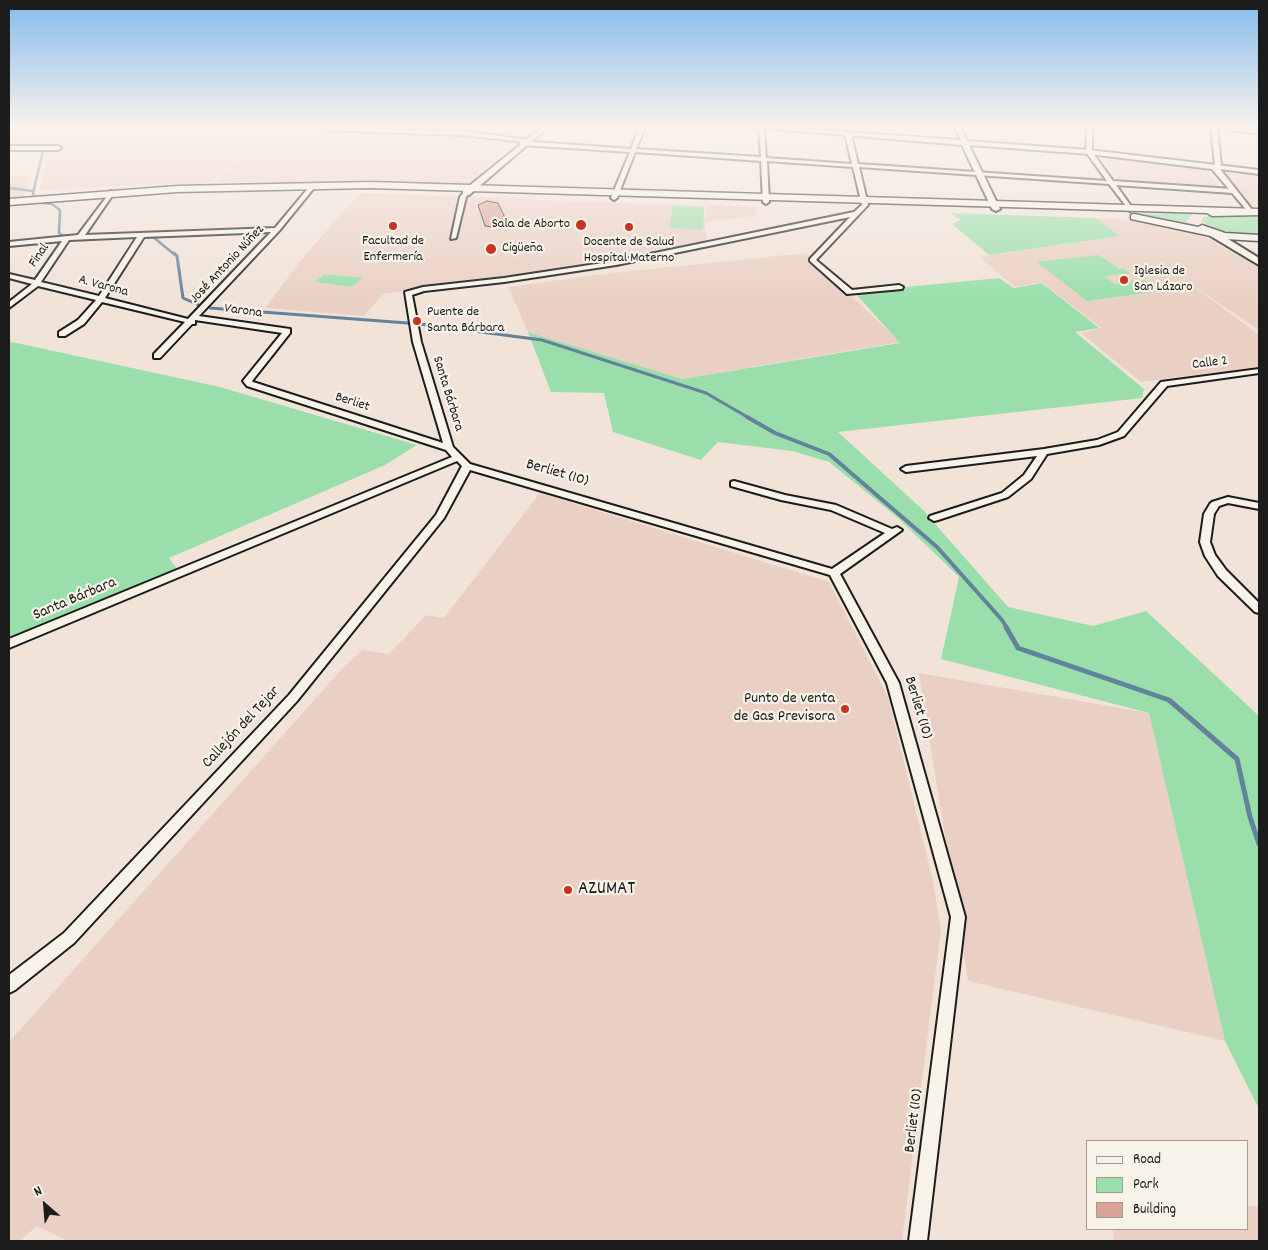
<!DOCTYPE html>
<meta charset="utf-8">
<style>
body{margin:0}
#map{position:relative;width:1268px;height:1250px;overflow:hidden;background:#f1e3d8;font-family:Dekko,sans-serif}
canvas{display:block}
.frame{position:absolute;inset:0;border:10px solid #1c1c1c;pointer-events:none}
.legend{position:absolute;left:1086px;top:1140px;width:162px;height:90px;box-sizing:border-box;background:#f7f3e8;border:1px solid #9f9d96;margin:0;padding:6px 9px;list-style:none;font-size:15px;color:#1c1c1c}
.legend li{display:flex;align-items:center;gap:10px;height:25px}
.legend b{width:25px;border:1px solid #9f9d96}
.north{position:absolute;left:20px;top:1180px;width:50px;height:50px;-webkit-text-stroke:4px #f7f3e8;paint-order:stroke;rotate:333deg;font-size:14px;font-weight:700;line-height:20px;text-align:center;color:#1c1c1c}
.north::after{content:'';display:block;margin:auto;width:18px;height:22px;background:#1c1c1c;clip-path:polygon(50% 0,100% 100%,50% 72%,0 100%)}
</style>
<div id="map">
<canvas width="1268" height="1250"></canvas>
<div class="frame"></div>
<ul class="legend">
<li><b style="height:6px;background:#f7f3e8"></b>Road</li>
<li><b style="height:14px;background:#9adfab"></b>Park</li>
<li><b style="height:14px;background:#dba297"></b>Building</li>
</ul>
<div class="north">N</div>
</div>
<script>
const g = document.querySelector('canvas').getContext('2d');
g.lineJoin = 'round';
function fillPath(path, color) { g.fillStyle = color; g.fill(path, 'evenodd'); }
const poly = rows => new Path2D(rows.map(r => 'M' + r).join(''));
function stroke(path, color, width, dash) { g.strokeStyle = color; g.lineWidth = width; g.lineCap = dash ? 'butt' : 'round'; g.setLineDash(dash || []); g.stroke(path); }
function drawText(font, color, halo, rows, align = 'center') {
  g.font = font + ' Dekko,sans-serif'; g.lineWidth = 4.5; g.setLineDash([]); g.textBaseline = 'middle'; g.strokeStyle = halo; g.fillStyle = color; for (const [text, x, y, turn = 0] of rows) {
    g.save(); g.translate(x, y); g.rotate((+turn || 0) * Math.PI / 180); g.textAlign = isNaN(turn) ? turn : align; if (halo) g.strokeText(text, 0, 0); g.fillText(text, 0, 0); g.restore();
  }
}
fillPath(poly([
 [9,128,279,128,277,130,285,128,460,135,519,140,464,186,377,183,215,182,262,136,272,132,263,134,212,182,40,190,50,146,9,146],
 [471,128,544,128,527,140,464,134],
 [808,128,893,128,893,134],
 [1100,156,1204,168,1220,187,1118,180],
 [1223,172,1259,176,1259,206,1253,206],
 [30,175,23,201,9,202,9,176],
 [360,193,703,206,707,243,504,278,383,294,364,316,265,308,305,255],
 [706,205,757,207,756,216,705,222],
 [1096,218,1122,219,1203,235,1259,268,1259,330,1192,285,1259,335,1259,367,1141,382,1081,333,1101,328,1042,282,1015,287,979,257,1120,236],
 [806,253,900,342,681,379,528,332,508,287,612,273],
 [540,493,829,582,888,697,933,881,941,929,902,1241,68,1241,37,1226,19,1241,9,1241,9,1042,341,670,362,650,389,654,426,615,444,618],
 [919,673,1149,713,1225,1041,968,981],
 [1247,1206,1259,1206,1259,1241,1114,1241,1113,1229,1247,1229]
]), '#ead0c4');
fillPath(poly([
 [673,206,704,207,703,229,669,228],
 [950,213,1096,218,1120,236,989,255,952,224,961,220],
 [1127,213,1192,214,1185,224],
 [1258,214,1259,234,1228,234,1210,228,1202,221,1202,218,1211,215],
 [1098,255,1120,269,1125,269,1130,273,1104,276,1115,284,1144,280,1160,291,1087,301,1037,262],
 [325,274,362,278,352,287,315,282],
 [999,278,1014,288,1042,283,1099,328,1075,332,1144,389,1142,398,838,432,922,509,1008,607,1093,626,1146,611,1259,716,1259,1109,1225,1041,1149,713,941,659,959,577,897,517,829,462,792,451,718,442,701,460,613,432,604,393,551,392,528,332,682,379,900,343,854,292],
 [12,342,220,387,417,445,385,465,169,558,180,573,9,648,9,343]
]), '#9adfab');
stroke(poly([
 [43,151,33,193,35,202,52,204,60,210,59,233,64,236],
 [9,188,33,191],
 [152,236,175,255]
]), '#63829b', 2.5);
stroke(poly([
 [174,253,177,256,183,298,201,306],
 [210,308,420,324,542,340,706,393,749,418]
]), '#63829b', 3);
stroke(poly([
 [747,417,775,433,829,454,937,547,1002,620,1007,628]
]), '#63829b', 4);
stroke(poly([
 [1006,627,1018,648,1169,700,1237,759,1250,817,1259,844]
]), '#63829b', 5);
const building = poly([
 [487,201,498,203,508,224,498,228,485,226,478,205,487,201]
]);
fillPath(building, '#dba297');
stroke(building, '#1c1c1c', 1);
const minor = poly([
 [320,128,461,131,530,140,527,142,461,135,323,130,320,128],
 [639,128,645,128,636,149,761,157,759,128,764,128,766,158,852,164,845,134,848,132,851,134,858,164,1107,181,1086,152,1087,128,1092,128,1092,152,1113,181,1232,189,1235,191,1232,193,1116,185,1133,209,1130,211,1109,184,859,167,868,205,816,260,852,290,899,285,903,287,902,289,847,294,810,261,810,259,850,217,616,265,504,282,424,291,412,295,421,342,453,447,470,464,832,569,885,533,831,510,781,500,731,486,731,482,734,481,785,495,836,505,892,529,897,527,902,530,840,574,899,683,965,917,927,1241,909,1241,951,917,887,683,830,575,470,470,444,518,297,701,74,943,15,990,9,993,9,975,64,933,289,695,436,515,462,466,457,461,9,648,9,639,452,457,446,450,247,386,243,381,282,333,195,320,195,324,192,324,160,358,154,358,154,354,185,322,102,302,84,324,65,336,59,336,59,332,78,320,96,300,38,286,9,308,9,302,32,284,9,278,9,274,35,280,62,241,9,246,9,242,78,235,111,191,114,193,85,235,275,228,310,186,314,186,314,188,279,231,199,316,290,329,290,333,252,381,253,382,443,443,413,342,405,292,423,287,504,278,616,261,854,212,862,205,853,167,767,161,769,202,766,204,763,202,761,161,635,152,617,198,614,200,611,198,630,152,522,145,519,143,522,141,631,149,639,128],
 [271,232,188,319,105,298,144,237,271,232],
 [137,237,99,296,41,282,69,240,137,237],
 [1211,128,1230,128,1259,130,1259,134,1217,128,1221,165,1215,169,1212,167,1215,164,1211,128],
 [9,146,58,146,61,148,58,150,9,150,9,146],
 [464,192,469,193,466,197,456,238,451,239,460,197,464,192],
 [1259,369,1259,373,1167,386,1124,436,1099,445,1047,454,1031,479,1008,497,938,520,934,521,929,518,930,516,1002,493,1024,475,1037,456,906,472,901,469,906,466,1044,449,1097,440,1118,432,1161,382,1259,369],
 [1228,497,1259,503,1259,509,1228,503,1219,506,1214,514,1210,542,1215,555,1226,570,1259,603,1259,613,1255,612,1218,576,1205,556,1200,542,1204,514,1210,504,1212,502,1228,497]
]);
const tertiary = poly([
 [541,128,547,128,469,195,463,195,463,191,541,128],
 [763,128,785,128,961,140,955,128,961,128,967,141,1089,150,1259,170,1259,174,1220,169,1253,211,1249,213,1212,169,1089,154,969,145,1000,209,996,211,992,209,962,145,763,128]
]);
const secondary = poly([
 [1209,231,1215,231,1259,258,1259,265,1209,235,1209,231]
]);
const primary = poly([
 [370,182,1259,209,1259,215,1212,216,1207,213,370,188,177,192,9,205,9,199,177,186,370,182],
 [1134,214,1198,227,1202,225,1225,233,1259,235,1259,241,1225,239,1131,219,1131,215,1134,214]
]);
stroke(minor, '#1c1c1c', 4);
stroke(tertiary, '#1c1c1c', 4);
stroke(secondary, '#1c1c1c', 4);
stroke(primary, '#1c1c1c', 3);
fillPath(minor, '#f7f3e8');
fillPath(tertiary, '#f7f3e8');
fillPath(secondary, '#f7f3e8');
fillPath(primary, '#f7f3e8');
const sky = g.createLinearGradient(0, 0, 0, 302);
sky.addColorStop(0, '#85bbeb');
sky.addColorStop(0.42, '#f9f2ed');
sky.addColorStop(1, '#f9f2ed00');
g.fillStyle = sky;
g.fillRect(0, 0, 1268, 302);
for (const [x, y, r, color] of [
 [581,225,6,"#c8321e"],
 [393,226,5,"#c8321e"],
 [629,227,5,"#c8321e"],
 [491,249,6,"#c8321e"],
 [1124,280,5,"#c8321e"],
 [417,321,5,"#c8321e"],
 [845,709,5,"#c8321e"],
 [568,890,5,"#c8321e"]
]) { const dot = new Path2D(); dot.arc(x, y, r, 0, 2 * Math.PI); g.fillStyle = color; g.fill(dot); stroke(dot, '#f7f3e8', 2); }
drawText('14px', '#1c1c1c', '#f7f3e8', [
 ["Sala de Aborto",570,225,"right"],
 ["Facultad de",393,242,"center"],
 ["Enfermería",393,258,"center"],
 ["Docente de Salud",629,243,"center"],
 ["Hospital Materno",629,259,"center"],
 ["Cigüeña",502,249],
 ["Iglesia de",1134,272],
 ["San Lázaro",1134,288],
 ["Puente de",427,313],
 ["Santa Bárbara",427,329]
], 'left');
drawText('14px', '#1c1c1c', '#f7f3e8', [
 ["Final",40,256,-56],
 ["José Antonio Núñez",228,265,-47],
 ["A. Varona",103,287,15],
 ["Varona",243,312,8],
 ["Calle 2",1210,364,-7],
 ["Santa Bárbara",447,394,73],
 ["Berliet",352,403,18]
]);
drawText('16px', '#1c1c1c', '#f7f3e8', [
 ["Berliet (10)",557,474,16],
 ["Santa Bárbara",75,600,-23],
 ["Berliet (10)",917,708,73],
 ["Callejón del Tejar",242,728,-47],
 ["Berliet (10)",915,1121,-83]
]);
drawText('16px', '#1c1c1c', '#f7f3e8', [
 ["Punto de venta",835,700],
 ["de Gas Previsora",835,718]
], 'right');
drawText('19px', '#1c1c1c', '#f7f3e8', [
 ["AZUMAT",578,890]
], 'left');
</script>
